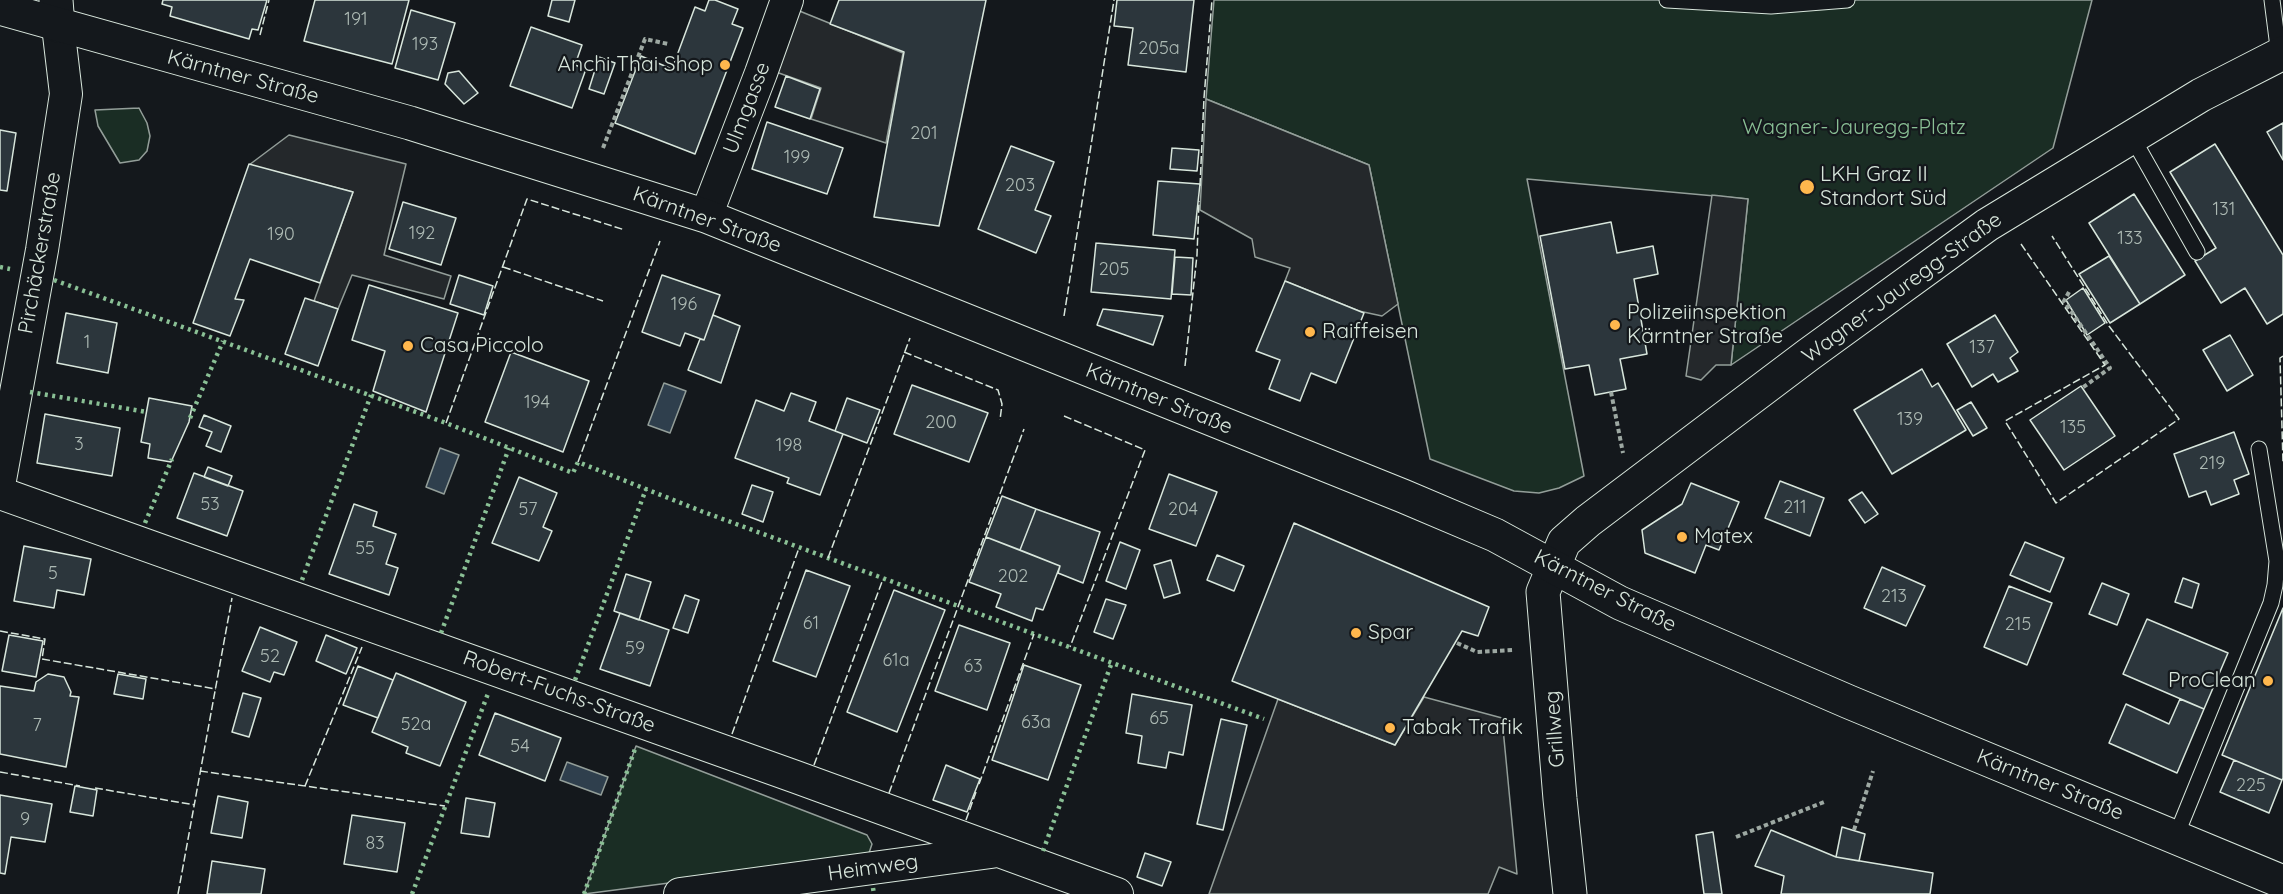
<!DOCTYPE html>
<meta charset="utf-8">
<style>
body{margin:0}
canvas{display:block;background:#14181c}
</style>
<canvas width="2283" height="894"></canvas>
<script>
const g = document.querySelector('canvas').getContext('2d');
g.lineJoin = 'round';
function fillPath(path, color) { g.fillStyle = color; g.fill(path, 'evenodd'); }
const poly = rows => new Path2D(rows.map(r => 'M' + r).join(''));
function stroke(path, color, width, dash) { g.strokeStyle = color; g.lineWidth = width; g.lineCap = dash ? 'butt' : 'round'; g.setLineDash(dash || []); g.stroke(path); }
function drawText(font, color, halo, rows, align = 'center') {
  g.font = font + ' Quicksand,sans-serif'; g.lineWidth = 4.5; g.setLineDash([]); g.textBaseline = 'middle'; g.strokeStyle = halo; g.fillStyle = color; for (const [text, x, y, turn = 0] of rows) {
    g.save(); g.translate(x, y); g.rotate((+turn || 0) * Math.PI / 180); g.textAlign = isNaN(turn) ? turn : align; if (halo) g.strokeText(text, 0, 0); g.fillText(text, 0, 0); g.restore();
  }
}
const green = poly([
 [1214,0,2092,0,2053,148,1731,365,1748,199,1527,179,1584,476,1559,488,1539,493,1514,491,1430,459,1369,165,1206,99,1214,0],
 [139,108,147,123,150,136,147,151,139,160,120,163,98,126,95,110,139,108],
 [636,746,867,835,872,844,869,853,862,858,584,894,636,746]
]);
fillPath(green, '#1a2d24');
stroke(green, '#939e99', 1.5);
const parking = poly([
 [797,10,903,53,886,143,811,119,821,88,776,72,797,10],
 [1206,99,1369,165,1398,304,1382,316,1359,311,1285,281,1290,268,1255,257,1252,239,1200,210,1206,99],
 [289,135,406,164,384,255,451,276,444,299,352,275,338,309,314,301,353,192,249,165,289,135],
 [1712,195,1748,199,1731,365,1716,365,1701,380,1686,376,1712,195],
 [1424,697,1502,718,1517,874,1499,867,1488,894,1209,894,1278,699,1395,745,1424,697]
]);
fillPath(parking, '#24282b');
stroke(parking, '#939e99', 1.5);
const water = poly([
 [664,383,686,391,670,433,648,425,664,383],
 [440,448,459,455,444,494,426,487,440,448],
 [567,762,608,777,601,795,560,780,567,762]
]);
fillPath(water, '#2f3f4d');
stroke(water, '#939e99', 1.5);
const building = poly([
 [163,0,267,0,258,30,252,29,249,39,170,16,172,7,162,4,163,0],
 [315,0,409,0,392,64,304,41,315,0],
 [552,0,575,0,569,22,548,16,552,0],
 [709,0,715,0,738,9,732,24,743,28,695,154,615,123,641,56,672,69,695,7,705,11,709,0],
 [839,0,986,0,939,226,874,217,904,52,830,24,839,0],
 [1117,0,1194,0,1186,72,1128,65,1133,28,1114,26,1117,0],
 [411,10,455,23,438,80,395,68,411,10],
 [531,27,582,45,575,65,586,69,572,108,510,86,531,27],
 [599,57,615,63,604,94,589,89,599,57],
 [459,71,478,93,464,104,445,84,448,73,459,71],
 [786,76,820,89,810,119,775,107,786,76],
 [767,122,843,148,827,194,752,169,767,122],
 [2283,123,2283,160,2267,132,2283,123],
 [0,130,16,133,7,191,0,190,0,130],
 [2215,144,2283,255,2283,314,2267,324,2245,288,2221,303,2195,261,2216,248,2170,172,2215,144],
 [1011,146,1054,162,1035,210,1051,216,1036,253,978,229,1011,146],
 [1172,148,1199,150,1197,171,1170,169,1172,148],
 [249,164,353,192,320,283,250,259,235,299,244,300,230,336,193,323,249,164],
 [1158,181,1200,184,1194,239,1153,235,1158,181],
 [2134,194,2185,275,2140,304,2089,223,2134,194],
 [403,202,456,218,441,265,389,249,403,202],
 [1611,222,1617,253,1653,246,1658,274,1634,279,1647,354,1620,359,1626,389,1595,395,1589,365,1565,369,1540,236,1611,222],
 [1096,243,1175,250,1171,299,1091,292,1096,243],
 [2109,256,2140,304,2110,323,2079,274,2109,256],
 [1175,257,1193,258,1191,295,1172,294,1175,257],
 [459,275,493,286,484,315,450,304,459,275],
 [662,275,720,295,704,340,685,333,680,346,642,332,662,275],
 [1285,281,1364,313,1336,383,1311,373,1300,401,1269,389,1280,360,1256,351,1285,281],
 [369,285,458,313,426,412,373,391,385,351,352,340,369,285],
 [2083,288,2105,323,2087,335,2066,300,2083,288],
 [305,298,338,309,318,366,285,354,305,298],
 [1103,309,1163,316,1153,345,1097,325,1103,309],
 [66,313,117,323,108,373,57,363,66,313],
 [713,315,740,326,721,383,688,370,700,339,704,340,713,315],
 [1995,315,2018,352,2010,358,2018,371,1998,382,1993,374,1972,387,1947,344,1995,315],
 [2230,335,2253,375,2227,391,2203,350,2230,335],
 [511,352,589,381,563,452,485,422,511,352],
 [1922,369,1932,387,1938,383,1966,430,1892,474,1854,410,1922,369],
 [912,385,988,413,969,462,894,434,912,385],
 [2081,386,2115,436,2064,470,2030,420,2081,386],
 [791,393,816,402,809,421,843,434,820,495,787,483,789,478,735,458,756,400,784,411,791,393],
 [149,398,192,406,189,422,171,462,148,458,150,444,141,442,149,398],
 [847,398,880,410,867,443,835,431,847,398],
 [1971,402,1987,428,1973,436,1957,410,1971,402],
 [45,414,120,428,112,476,37,463,45,414],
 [204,415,231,426,221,452,206,446,212,432,199,427,204,415],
 [2234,432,2249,474,2234,480,2239,494,2211,505,2206,491,2189,497,2174,454,2234,432],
 [208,467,232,476,228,486,204,477,208,467],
 [194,473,243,491,227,536,177,518,194,473],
 [1169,474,1217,492,1196,546,1149,529,1169,474],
 [519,477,557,493,543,527,552,531,539,561,492,543,519,477],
 [1780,481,1824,498,1810,536,1765,518,1780,481],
 [1691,483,1739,502,1719,550,1706,545,1695,573,1645,553,1642,530,1682,504,1691,483],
 [752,485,773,492,763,522,742,514,752,485],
 [1862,492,1878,514,1865,523,1849,500,1862,492],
 [1002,496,1036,509,1020,550,986,537,1002,496],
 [354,504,377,512,373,526,396,534,386,564,398,568,389,595,329,574,354,504],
 [1036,509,1100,532,1083,583,1058,573,1060,566,1020,550,1036,509],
 [1294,523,1489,607,1478,636,1462,631,1395,745,1232,681,1294,523],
 [986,537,1060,566,1043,610,1036,608,1032,621,996,607,1001,594,969,582,986,537],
 [1120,542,1140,550,1126,589,1106,581,1120,542],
 [2025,542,2064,558,2050,592,2010,575,2025,542],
 [24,546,91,559,84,595,57,590,54,608,14,601,24,546],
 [1217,555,1244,566,1234,591,1207,580,1217,555],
 [1171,560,1180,593,1164,598,1154,565,1171,560],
 [1882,567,1925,586,1906,626,1864,608,1882,567],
 [806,570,850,586,816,677,773,661,806,570],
 [626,574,651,582,639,620,614,611,626,574],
 [2183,578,2199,584,2192,608,2175,602,2183,578],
 [2102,583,2129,594,2117,625,2089,614,2102,583],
 [2009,586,2052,603,2027,665,1984,647,2009,586],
 [894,590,945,610,897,732,847,712,894,590],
 [685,595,699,600,688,633,673,628,685,595],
 [1106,599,1126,605,1113,639,1094,632,1106,599],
 [2283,608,2283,778,2282,780,2222,755,2283,608],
 [620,613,669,630,650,686,600,669,620,613],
 [2147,619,2228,653,2204,709,2123,674,2147,619],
 [959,625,1010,643,987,710,935,691,959,625],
 [260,627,297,642,284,675,274,672,270,682,242,671,260,627],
 [9,635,43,641,36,677,2,671,9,635],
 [326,635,357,648,346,674,316,661,326,635],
 [1024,665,1081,685,1048,780,992,760,1024,665],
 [358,666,393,680,378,718,343,705,358,666],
 [396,673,466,702,440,766,406,753,408,747,372,732,396,673],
 [48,674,64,677,71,692,70,696,79,697,66,767,0,754,0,686,34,691,36,682,48,674],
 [118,674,146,679,143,699,114,694,118,674],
 [243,693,261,698,249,737,232,732,243,693],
 [1132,694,1192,705,1183,755,1169,752,1166,768,1138,763,1142,736,1126,733,1132,694],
 [2180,699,2204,709,2177,773,2109,743,2126,704,2169,724,2180,699],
 [495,713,561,738,545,781,479,755,495,713],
 [1221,719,1247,725,1223,830,1197,824,1221,719],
 [2234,760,2282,780,2269,813,2220,792,2234,760],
 [946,765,980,779,967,812,933,800,946,765],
 [75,786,97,790,93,816,70,812,75,786],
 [0,795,52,804,45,842,11,837,5,874,0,873,0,795],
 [218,796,248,802,242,838,211,833,218,796],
 [466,798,495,803,489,837,461,833,466,798],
 [352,815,405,823,397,872,344,864,352,815],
 [1842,827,1865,834,1859,861,1836,857,1842,827],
 [1771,830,1836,857,1933,873,1930,894,1781,894,1784,876,1755,866,1771,830],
 [1713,832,1722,894,1704,894,1696,835,1713,832],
 [1145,853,1171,862,1162,886,1137,877,1145,853],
 [212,861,265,869,261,894,207,894,212,861]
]);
fillPath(building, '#2c363c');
stroke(building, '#d8e6dc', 1.5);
const service = poly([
 [1667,0,1771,6,1847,0],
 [2272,0,2279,55],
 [2132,137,2197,252],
 [2176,836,2271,603,2275,585,2277,561,2259,449]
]);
const minor = poly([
 [706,216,761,73,787,0],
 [0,480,42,250,66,94,58,26],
 [0,493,796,777,1117,894],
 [680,894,991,852]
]);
const secondary = poly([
 [56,0,58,26],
 [1570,894,1560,799,1543,592,1564,542,1588,521,1808,355,1987,225,2201,95,2283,53]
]);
const primary = poly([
 [0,8,410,123,706,216,1403,496,1495,535,1620,603,1849,702,2283,882]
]);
stroke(service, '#d8e6dc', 17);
stroke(minor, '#d8e6dc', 34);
stroke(secondary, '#d8e6dc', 35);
stroke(primary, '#d8e6dc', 35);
stroke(poly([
 [603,148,645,39,668,44],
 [2069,292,2064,301,2110,368,2082,388],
 [1611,392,1623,453],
 [1457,643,1477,652,1514,650],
 [1854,830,1873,771],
 [1736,837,1824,802]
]), '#9da8a2', 4, [4.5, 3]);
stroke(service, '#14181c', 15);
stroke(minor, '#14181c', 32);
stroke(secondary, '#14181c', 33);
stroke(primary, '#14181c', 33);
stroke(poly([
 [0,267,10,269],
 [54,280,446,423,573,473,578,462,701,511,1264,719],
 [30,392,147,412],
 [190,418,223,341],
 [145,523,172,459],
 [302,580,371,395],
 [441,633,509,448],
 [575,680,646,489],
 [1043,851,1112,662],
 [873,888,874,894],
 [412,894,489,691],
 [584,894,636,746]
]), '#8ac095', 4.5, [3, 4.5]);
stroke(poly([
 [260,35,269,0],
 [1200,186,1204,98,1212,0],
 [2021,244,2105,365,2005,421,2056,503,2179,419,2109,326,2052,236],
 [503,267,603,301],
 [1064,316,1114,0],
 [904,352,998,390,1002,404,1000,420],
 [2283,356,2280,358,2283,462],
 [1185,366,1197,255,1199,201],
 [1064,416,1145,450,1070,647],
 [446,423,527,199,625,230],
 [578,462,660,241],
 [828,558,910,338],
 [0,631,45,639,42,659,216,689],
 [732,734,799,548],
 [814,765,883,579],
 [200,771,445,806],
 [0,772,80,786],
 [979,784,1034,634],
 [305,786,362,647],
 [95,788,195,805],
 [889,793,1024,429],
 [966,820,976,792],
 [178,894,232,598]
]), '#d8e6dc', 1.5, [8, 3]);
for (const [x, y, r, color] of [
 [725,65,6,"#ffb74d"],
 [1807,187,8,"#ffb74d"],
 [1615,325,6,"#ffb74d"],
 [1310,332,6,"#ffb74d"],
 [408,346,6,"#ffb74d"],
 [1682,537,6,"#ffb74d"],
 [1356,633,6,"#ffb74d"],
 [2268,681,6,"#ffb74d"],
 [1390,728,6,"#ffb74d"]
]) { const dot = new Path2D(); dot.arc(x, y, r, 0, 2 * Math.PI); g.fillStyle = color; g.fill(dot); stroke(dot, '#14181c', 2); }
drawText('18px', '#adbab4', null, [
 ["191",356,20],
 ["193",425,45],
 ["205a",1159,49],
 ["201",924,134],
 ["199",797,158],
 ["203",1020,186],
 ["131",2224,210],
 ["192",422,234],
 ["190",281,235],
 ["133",2130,239],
 ["205",1114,270],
 ["196",684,305],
 ["1",87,343],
 ["137",1982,348],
 ["194",537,403],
 ["139",1910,420],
 ["200",941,423],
 ["135",2073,428],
 ["3",79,445],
 ["198",789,446],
 ["219",2212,464],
 ["53",210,505],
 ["211",1795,508],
 ["57",528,510],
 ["204",1183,510],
 ["55",365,549],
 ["5",53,574],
 ["202",1013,577],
 ["213",1894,597],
 ["61",811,624],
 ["215",2018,625],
 ["59",635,649],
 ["52",270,657],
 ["61a",896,661],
 ["63",973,667],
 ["65",1159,719],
 ["63a",1036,723],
 ["52a",416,725],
 ["7",37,726],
 ["54",520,747],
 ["225",2251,786],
 ["9",25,820],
 ["83",375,844]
]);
drawText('21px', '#d8e6dc', '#14181c', [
 ["Anchi Thai Shop",713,65,"right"],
 ["LKH Graz II",1820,175],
 ["Standort Süd",1820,199],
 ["Polizeiinspektion",1627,313],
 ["Kärntner Straße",1627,337],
 ["Raiffeisen",1322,332],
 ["Casa Piccolo",420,346],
 ["Matex",1694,537],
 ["Spar",1368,633],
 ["ProClean",2256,681,"right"],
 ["Tabak Trafik",1402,728]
], 'left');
drawText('21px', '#d8e6dc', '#14181c', [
 ["Kärntner Straße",243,77,15],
 ["Ulmgasse",747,108,-69],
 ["Kärntner Straße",707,220,20],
 ["Pirchäckerstraße",40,253,-80],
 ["Wagner-Jauregg-Straße",1902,288,-36],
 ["Kärntner Straße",1159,399,22],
 ["Kärntner Straße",1605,591,27],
 ["Robert-Fuchs-Straße",559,692,20],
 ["Grillweg",1555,729,-94],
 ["Kärntner Straße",2050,785,22],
 ["Heimweg",873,868,-8]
]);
drawText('21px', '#8ac095', '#14181c', [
 ["Wagner-Jauregg-Platz",1854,128]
]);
</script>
